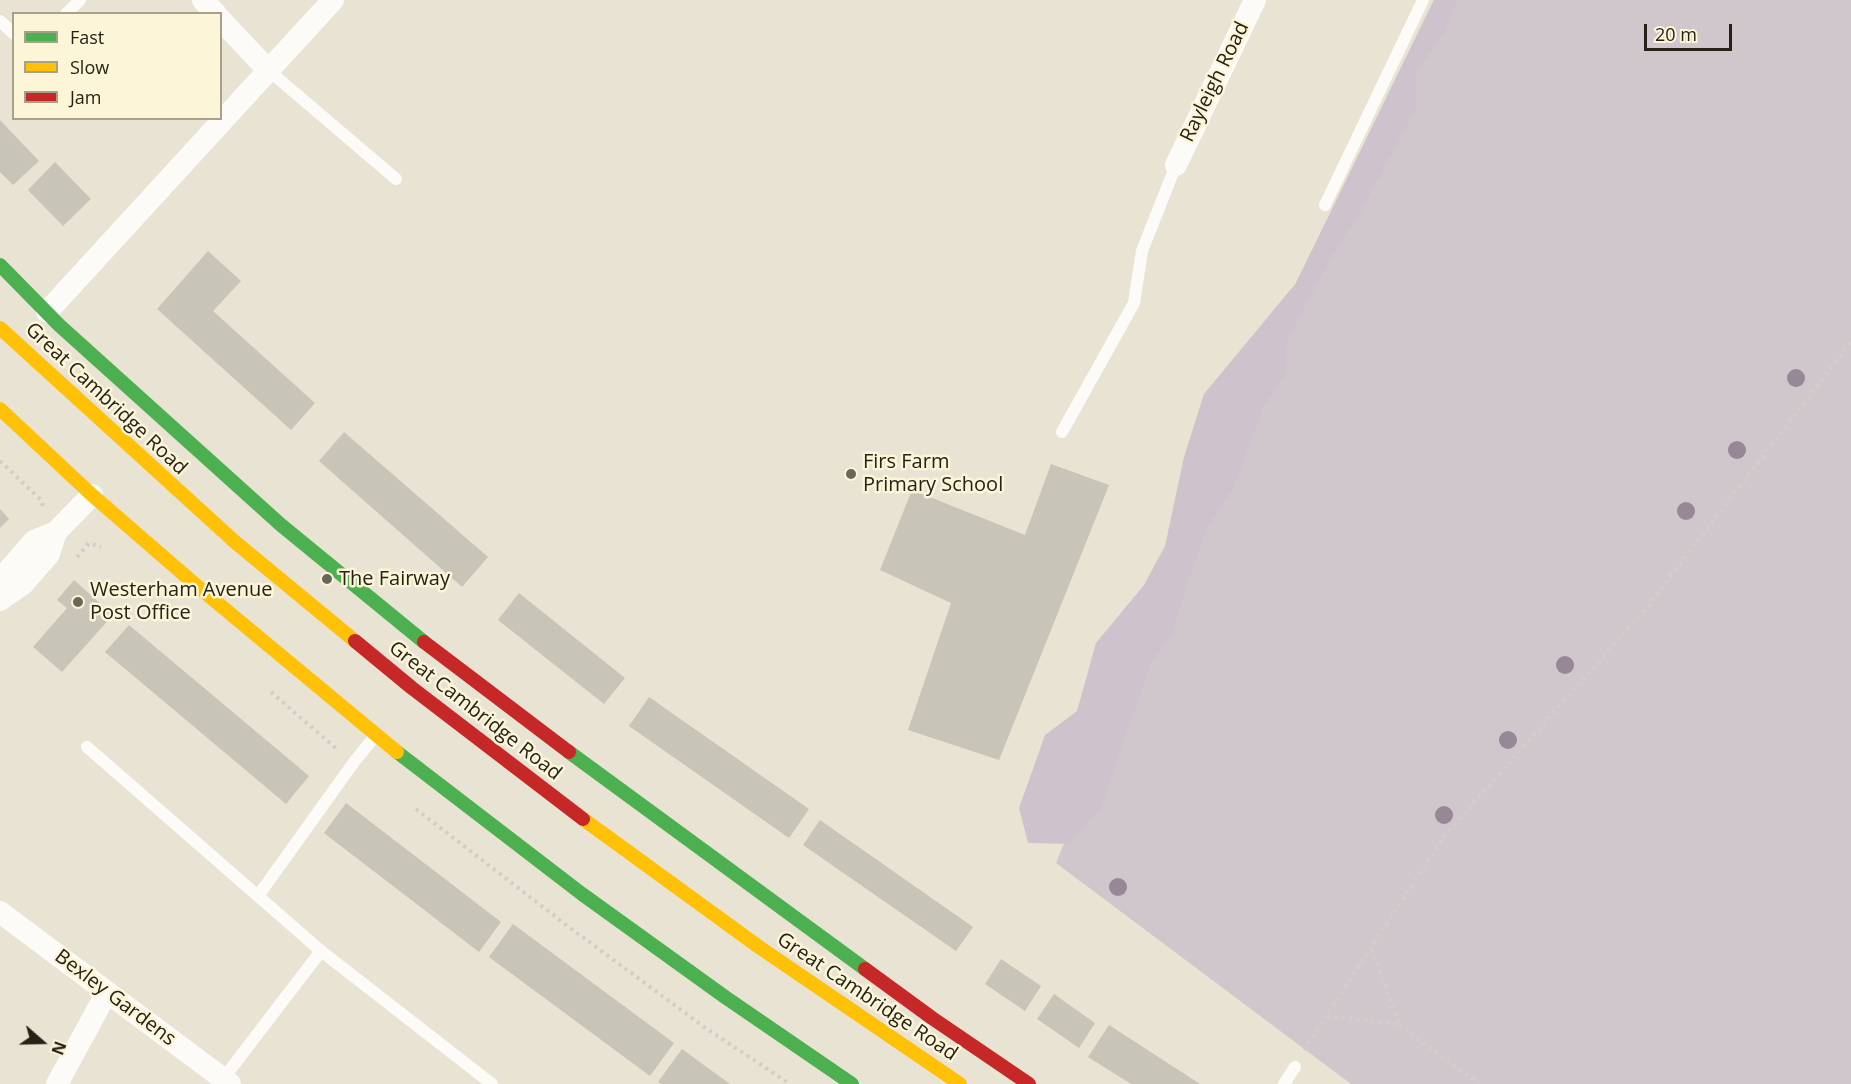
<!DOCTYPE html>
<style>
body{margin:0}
#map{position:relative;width:1851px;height:1084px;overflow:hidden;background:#e8e3d3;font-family:"Open Sans",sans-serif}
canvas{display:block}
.legend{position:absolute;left:12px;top:12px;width:210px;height:108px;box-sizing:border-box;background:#fdf5d8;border:2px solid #a7a18b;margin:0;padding:8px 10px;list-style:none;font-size:18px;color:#262218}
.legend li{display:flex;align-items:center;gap:12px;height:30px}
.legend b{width:30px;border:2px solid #a7a18b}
.north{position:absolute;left:12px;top:1012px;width:60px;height:60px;-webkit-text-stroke:4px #fdf5d8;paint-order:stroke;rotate:110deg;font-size:16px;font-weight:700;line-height:24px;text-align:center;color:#262218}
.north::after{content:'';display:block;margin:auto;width:21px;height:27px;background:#262218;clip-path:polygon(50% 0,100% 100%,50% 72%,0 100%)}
.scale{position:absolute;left:1644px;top:24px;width:88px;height:27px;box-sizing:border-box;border:3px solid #262218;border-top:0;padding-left:8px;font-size:18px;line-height:21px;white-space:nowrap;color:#262218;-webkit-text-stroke:4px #fdf5d8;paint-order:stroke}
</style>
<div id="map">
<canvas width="1851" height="1084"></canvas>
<ul class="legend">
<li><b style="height:8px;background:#4caf50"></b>Fast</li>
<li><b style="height:8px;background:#ffc107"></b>Slow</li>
<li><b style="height:8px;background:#c62828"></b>Jam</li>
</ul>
<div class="north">N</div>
<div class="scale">20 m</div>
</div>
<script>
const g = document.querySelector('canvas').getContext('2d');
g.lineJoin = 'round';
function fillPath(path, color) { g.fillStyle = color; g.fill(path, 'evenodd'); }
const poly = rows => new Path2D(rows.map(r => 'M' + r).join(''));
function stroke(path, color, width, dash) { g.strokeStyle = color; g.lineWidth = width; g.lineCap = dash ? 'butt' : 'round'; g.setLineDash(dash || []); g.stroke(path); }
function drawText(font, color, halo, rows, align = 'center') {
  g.font = font + ' "Open Sans",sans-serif'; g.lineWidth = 5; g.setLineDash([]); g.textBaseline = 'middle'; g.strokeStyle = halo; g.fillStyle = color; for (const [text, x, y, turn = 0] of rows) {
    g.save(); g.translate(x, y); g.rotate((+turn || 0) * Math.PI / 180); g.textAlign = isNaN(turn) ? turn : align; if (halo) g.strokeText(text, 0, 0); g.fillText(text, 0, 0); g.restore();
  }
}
fillPath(poly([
 [1434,0,1851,0,1851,1084,1351,1084,1056,863,1296,283]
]), '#d0c7cc');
fillPath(poly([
 [1434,0,1457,0,1445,32,1416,72,1416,108,1360,213,1336,249,1287,340,1287,372,1265,403,1233,489,1208,526,1187,584,1172,635,1151,663,1101,807,1069,844,1028,843,1019,808,1045,735,1077,711,1096,643,1144,585,1165,546,1184,457,1204,394,1296,283]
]), '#cec3cc');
fillPath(poly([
 [0,120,39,161,13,185,0,172],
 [55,162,91,199,63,226,28,190],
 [208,251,241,281,213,311,315,403,291,430,157,309],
 [344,432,488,557,462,587,319,461],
 [1051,464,1109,485,999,760,908,730,951,603,880,570,912,490,1025,535],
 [0,509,9,519,0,528],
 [74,580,113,615,62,672,33,647,67,608,57,600],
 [519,593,625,678,604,704,498,620],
 [129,625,309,776,286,804,105,652],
 [649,697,809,809,789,838,629,726],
 [346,803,501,922,479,952,324,833],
 [820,820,973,927,956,951,803,845],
 [513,924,674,1043,650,1076,489,957],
 [1001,959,1041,986,1025,1011,985,984],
 [1054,994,1095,1023,1079,1048,1037,1019],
 [1109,1025,1200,1084,1131,1084,1088,1057],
 [682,1049,730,1084,662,1084,658,1082]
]), '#c8c4b7');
stroke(poly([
 [0,461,42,501,43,509],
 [77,557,89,543,101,547],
 [271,692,338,750],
 [416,809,561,921,704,1027,790,1084],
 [1327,1015,1399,1025,1372,948],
 [1399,1025,1479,1084],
 [1304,1050,1445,835,1647,607,1851,342]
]), '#cfcec9', 4, [3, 4.5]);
stroke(poly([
 [66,14,80,0],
 [0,21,14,34],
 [267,69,396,179],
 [1325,205,1423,0],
 [1062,432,1134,303,1142,251,1176,165],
 [87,747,321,951,492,1084],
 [258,896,354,762,376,735],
 [223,1079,321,951],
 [1284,1084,1295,1067]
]), '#fcfbf8', 12);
stroke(poly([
 [203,0,216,14],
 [220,19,267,69],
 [1176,165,1255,0],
 [47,312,333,0],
 [0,588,8,571,34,541,56,532,92,495],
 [0,600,23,584,49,554,56,532],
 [0,912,230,1084],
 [57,1084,107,992]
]), '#fcfbf8', 22);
stroke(poly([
 [0,265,59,325,281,525,424,642],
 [397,752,582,894,725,997,852,1084],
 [569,752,865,969]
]), '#4caf50', 14);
stroke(poly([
 [0,328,235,542,355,641],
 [0,409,92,495,197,586,397,752],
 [583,819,759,947,960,1084]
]), '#ffc107', 14);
stroke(poly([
 [355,641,412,688,583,819],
 [424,642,569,752],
 [865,969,932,1018,1029,1084]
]), '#c62828', 14);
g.fillStyle = '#978898';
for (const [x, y] of [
 [1796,378],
 [1737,450],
 [1686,511],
 [1565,665],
 [1508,740],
 [1444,815],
 [1118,887]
]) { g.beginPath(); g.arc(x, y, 9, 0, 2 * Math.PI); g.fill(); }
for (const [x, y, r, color] of [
 [851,474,6,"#6a6659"],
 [327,579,6,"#6a6659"],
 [78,602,6,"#6a6659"]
]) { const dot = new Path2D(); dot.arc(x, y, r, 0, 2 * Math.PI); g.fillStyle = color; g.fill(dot); stroke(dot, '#fdf5d8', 2); }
drawText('20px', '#262218', '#fdf5d8', [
 ["Rayleigh Road",1215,82,-64],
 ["Great Cambridge Road",106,399,43],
 ["Great Cambridge Road",475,711,38],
 ["Great Cambridge Road",867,997,34],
 ["Bexley Gardens",115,998,37]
]);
drawText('20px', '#262218', '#fdf5d8', [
 ["Firs Farm",863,462],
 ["Primary School",863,485],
 ["The Fairway",339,579],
 ["Westerham Avenue",90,590],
 ["Post Office",90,613]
], 'left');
</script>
